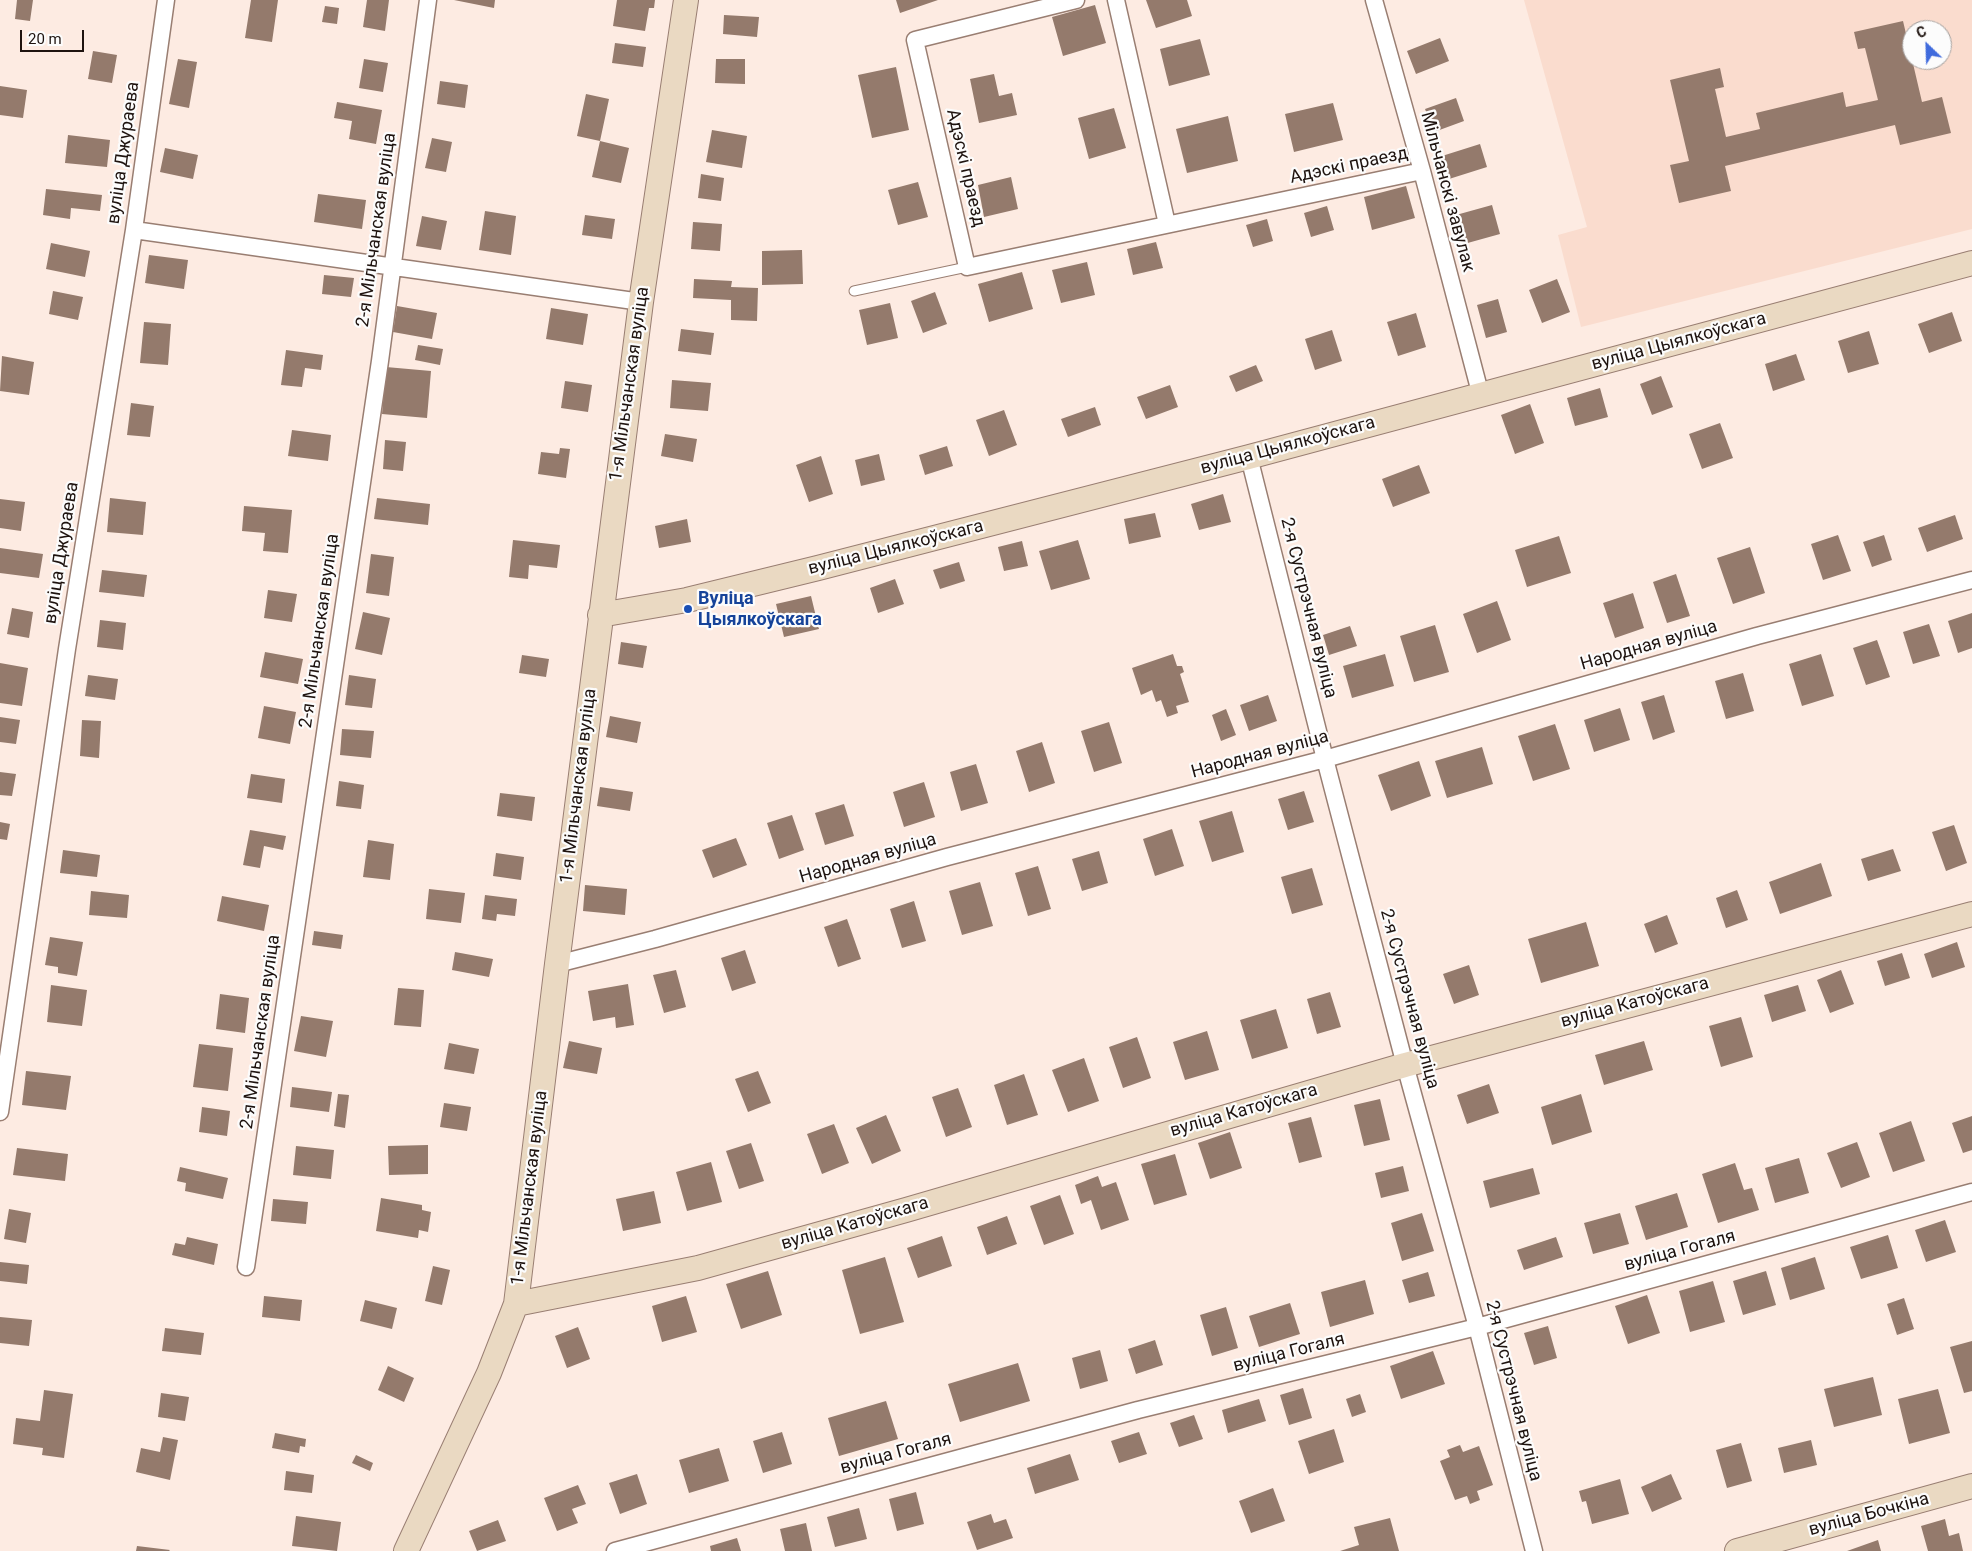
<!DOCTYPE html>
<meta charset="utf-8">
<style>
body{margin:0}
#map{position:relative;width:1972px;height:1551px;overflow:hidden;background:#fdebe2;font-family:Roboto,sans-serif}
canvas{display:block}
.north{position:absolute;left:1902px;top:20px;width:50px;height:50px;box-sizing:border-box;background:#fcfcfc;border:1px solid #a39f9d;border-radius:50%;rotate:336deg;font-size:14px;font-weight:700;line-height:20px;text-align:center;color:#1e130f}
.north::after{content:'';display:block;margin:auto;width:18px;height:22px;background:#406bdd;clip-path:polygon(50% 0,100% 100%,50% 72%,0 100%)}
.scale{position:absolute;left:20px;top:30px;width:64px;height:22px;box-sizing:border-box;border:2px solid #1e130f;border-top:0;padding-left:6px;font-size:15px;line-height:18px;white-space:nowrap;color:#1e130f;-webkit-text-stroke:4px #fcfcfc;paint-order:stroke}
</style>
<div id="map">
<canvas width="1972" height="1551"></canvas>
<div class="north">С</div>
<div class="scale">20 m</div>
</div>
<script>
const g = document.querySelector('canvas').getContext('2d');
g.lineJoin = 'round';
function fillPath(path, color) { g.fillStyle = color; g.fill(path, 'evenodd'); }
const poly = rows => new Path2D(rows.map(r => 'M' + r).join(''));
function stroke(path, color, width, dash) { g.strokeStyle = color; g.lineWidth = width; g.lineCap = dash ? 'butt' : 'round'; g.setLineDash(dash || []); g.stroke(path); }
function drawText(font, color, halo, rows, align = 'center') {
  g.font = font + ' Roboto,sans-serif'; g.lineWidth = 4.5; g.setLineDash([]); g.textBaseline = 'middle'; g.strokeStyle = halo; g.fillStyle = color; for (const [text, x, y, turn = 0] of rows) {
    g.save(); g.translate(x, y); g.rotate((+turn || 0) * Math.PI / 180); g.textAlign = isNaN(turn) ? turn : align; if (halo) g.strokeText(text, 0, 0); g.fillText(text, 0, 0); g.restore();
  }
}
fillPath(poly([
 [1524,0,1972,0,1972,229,1581,327,1558,235,1587,227],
 [1912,30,1942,30,1942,60,1912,60]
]), '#fadcce');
fillPath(poly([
 [17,0,33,0,30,21,15,19],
 [251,0,278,0,272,42,245,38],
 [367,0,389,0,385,31,363,27],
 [454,0,495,0,494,8],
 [617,0,655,0,654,8,649,8,645,31,613,26],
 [896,0,938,0,900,13],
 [1146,0,1187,0,1192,16,1156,28],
 [1095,5,1106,43,1063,56,1052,17],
 [325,6,339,8,337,24,322,22],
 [724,15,759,17,757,37,723,34],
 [1903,21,1922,102,1942,97,1951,133,1900,145,1895,125,1725,166,1731,191,1679,203,1670,165,1689,161,1670,80,1720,68,1724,87,1715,89,1726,137,1760,129,1756,113,1843,92,1846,107,1878,100,1865,48,1858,49,1854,32],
 [1440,38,1449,61,1416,74,1407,51],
 [1200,39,1210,75,1169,86,1160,49],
 [615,43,646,47,643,67,612,63],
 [93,51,117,55,112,83,88,79],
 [178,59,197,62,189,108,169,104],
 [364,59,388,63,383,92,359,88],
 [716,59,745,59,745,84,715,83],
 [896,67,909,130,872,138,858,75],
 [994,74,999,96,1012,93,1017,115,979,123,970,79],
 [440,81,468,85,465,108,437,104],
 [0,86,27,90,23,118,0,115],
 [586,94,609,99,600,141,629,148,621,183,592,177,600,141,577,136],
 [1456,98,1464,121,1434,132,1425,109],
 [337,102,382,110,376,144,349,139,352,121,334,118],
 [1333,103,1343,140,1294,152,1285,114],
 [1114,108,1126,148,1089,159,1078,118],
 [1228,116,1238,161,1187,173,1176,129],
 [712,130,747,136,742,168,706,162],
 [68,135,110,140,107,167,65,163],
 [432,138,452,142,446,172,425,168],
 [1480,144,1487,167,1449,179,1442,156],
 [165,148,198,155,193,179,160,172],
 [701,174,724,178,721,201,698,198],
 [1011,177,1018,209,984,217,978,185],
 [918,182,928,217,898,225,888,190],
 [1406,186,1415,218,1372,230,1364,197],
 [46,189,102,195,100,211,71,208,70,219,43,215],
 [318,194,366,200,362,229,314,222],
 [1492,205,1500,234,1464,244,1456,215],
 [1327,206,1334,230,1311,237,1304,213],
 [485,211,516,216,511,255,479,250],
 [585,215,615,219,612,239,582,235],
 [422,216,447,221,441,250,416,246],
 [1267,219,1273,241,1253,247,1246,225],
 [693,222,722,224,720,251,691,249],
 [1156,242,1163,268,1133,275,1127,249],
 [51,243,90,251,85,277,46,269],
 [802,250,803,284,762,285,762,251],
 [149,255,188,260,184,289,145,283],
 [1087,262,1095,295,1061,303,1052,270],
 [1022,272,1033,309,989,322,978,284],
 [324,275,354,278,351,297,322,294],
 [694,279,732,281,731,287,758,288,757,321,731,320,731,300,693,298],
 [1557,279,1570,312,1542,323,1529,290],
 [53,291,83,297,78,320,49,314],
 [935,292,947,324,923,333,911,301],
 [1498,299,1507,332,1486,338,1477,305],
 [890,303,898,338,867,345,859,310],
 [397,306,437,313,432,339,393,332],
 [551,308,588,314,583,345,546,339],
 [1952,312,1962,341,1929,353,1918,324],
 [1416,313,1426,347,1398,356,1387,322],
 [144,322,171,324,168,365,140,363],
 [681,329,714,333,711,355,678,351],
 [1332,330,1342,361,1315,370,1305,339],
 [1869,331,1879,364,1848,373,1838,341],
 [418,345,443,349,440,365,415,360],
 [286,350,323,355,321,370,305,368,302,387,281,385],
 [1796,354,1805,380,1773,391,1765,364],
 [2,356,34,362,29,395,0,391],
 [1256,365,1263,381,1236,392,1229,376],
 [386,367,431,371,427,418,382,414],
 [1661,376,1673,407,1652,415,1640,384],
 [672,380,711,383,708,411,670,408],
 [565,381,592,385,588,412,561,408],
 [1170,385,1178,407,1146,419,1137,397],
 [1600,388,1608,417,1575,426,1567,398],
 [131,403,154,406,150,437,127,435],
 [1530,404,1544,443,1515,454,1501,415],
 [1095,407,1101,425,1068,437,1061,419],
 [1004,410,1017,445,989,456,976,420],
 [1720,423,1733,458,1702,469,1689,434],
 [292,430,331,435,328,461,288,456],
 [665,434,697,439,693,462,661,456],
 [385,440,406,442,403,471,383,469],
 [947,446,953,466,925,475,919,455],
 [560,448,570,449,566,478,538,474,541,452,559,454],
 [879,454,885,480,861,486,855,460],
 [821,456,833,494,809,502,796,465],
 [1419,465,1430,493,1393,507,1382,479],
 [1223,494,1231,522,1199,530,1191,504],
 [110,498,146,502,143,535,107,532],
 [377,498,430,504,428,525,374,519],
 [0,499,25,502,21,531,0,528],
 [244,506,292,510,288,553,263,551,265,533,242,531],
 [1155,513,1161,537,1129,544,1124,519],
 [1955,515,1963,539,1927,552,1918,528],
 [687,519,691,542,659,548,655,526],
 [1838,535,1851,571,1823,580,1811,544],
 [1884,535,1892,560,1872,567,1863,542],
 [1559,536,1571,573,1527,587,1515,550],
 [513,540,560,545,557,568,529,565,528,579,509,577],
 [1078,540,1090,579,1051,590,1039,551],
 [1022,541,1028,566,1004,571,998,547],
 [1750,547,1765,593,1733,604,1717,558],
 [0,548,43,554,39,578,0,573],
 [371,554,394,557,389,596,366,593],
 [959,562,965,581,940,589,933,570],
 [102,570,147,575,144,597,99,592],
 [1676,574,1690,616,1667,623,1653,582],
 [895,579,904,604,878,613,870,588],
 [268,590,297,594,292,622,264,618],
 [1633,593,1644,628,1615,638,1603,603],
 [811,596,819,629,784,637,776,604],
 [1497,601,1511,640,1477,653,1463,614],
 [12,608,33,612,29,638,7,634],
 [363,612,390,618,382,655,355,649],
 [1972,613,1972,648,1958,653,1948,621],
 [100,620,126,623,123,650,97,647],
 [1929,624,1940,656,1913,664,1903,632],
 [1435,625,1449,672,1414,682,1400,636],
 [1350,626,1357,646,1329,655,1323,635],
 [1877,640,1890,677,1866,685,1853,648],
 [621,642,647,646,643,668,618,664],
 [265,652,303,659,298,684,260,677],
 [1173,654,1177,666,1182,666,1184,672,1180,674,1189,702,1176,706,1178,713,1167,717,1161,700,1156,702,1152,690,1141,695,1132,668],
 [1385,654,1394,686,1352,698,1343,666],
 [1821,654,1834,696,1802,706,1789,664],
 [522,655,549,659,546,677,519,673],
 [0,663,28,668,22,706,0,703],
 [1743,673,1754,711,1726,719,1715,681],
 [88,675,118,679,115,700,85,696],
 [349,675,376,679,372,708,345,705],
 [1268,695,1277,721,1249,731,1240,705],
 [1664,695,1675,732,1653,740,1641,702],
 [264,706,296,712,290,744,258,738],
 [1620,708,1630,740,1594,752,1584,720],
 [1226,709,1236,735,1221,741,1212,715],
 [610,716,641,722,637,743,606,737],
 [0,717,20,720,16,744,0,742],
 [82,720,101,721,99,758,80,756],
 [1109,722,1122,763,1094,772,1081,731],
 [1555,724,1570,769,1533,781,1518,736],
 [342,729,374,731,371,758,340,755],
 [1042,742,1055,783,1029,792,1016,751],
 [1482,747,1493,784,1447,798,1435,761],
 [1419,761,1431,796,1391,811,1378,775],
 [976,764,988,803,961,811,950,772],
 [0,772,16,774,12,796,0,795],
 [251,774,285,779,282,803,247,798],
 [339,781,364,785,361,809,336,806],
 [924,782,935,817,904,827,893,792],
 [600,787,633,792,630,811,597,806],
 [1304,791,1314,822,1288,830,1278,799],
 [500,793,535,797,532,821,497,816],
 [844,804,854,836,825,845,815,813],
 [1232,811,1244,852,1212,862,1199,821],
 [792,815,804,850,779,859,767,823],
 [0,822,10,824,7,840,0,839],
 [1954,825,1967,863,1946,871,1932,832],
 [1172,829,1184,866,1155,876,1143,839],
 [250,830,286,836,283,850,264,846,260,868,243,865],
 [736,838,747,865,713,878,702,850],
 [368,840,394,844,390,880,363,877],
 [1893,849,1901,871,1868,881,1861,859],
 [63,850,100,855,97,877,60,873],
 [1099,851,1108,883,1082,891,1072,859],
 [496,853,524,857,521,880,493,876],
 [1821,863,1832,896,1780,914,1769,882],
 [1038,866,1051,909,1028,916,1015,873],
 [1312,868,1323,905,1292,914,1281,877],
 [980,882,993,926,962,935,949,891],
 [585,885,627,889,625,915,583,911],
 [429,889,465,893,461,923,426,919],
 [1737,890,1748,920,1726,928,1716,898],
 [91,891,129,895,127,918,89,915],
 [485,895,517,899,515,916,497,914,496,921,482,919],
 [222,896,269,905,264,931,217,921],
 [914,901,926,941,902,948,890,909],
 [1667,915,1678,944,1655,953,1644,924],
 [847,919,861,959,838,967,824,927],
 [1586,922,1599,966,1541,983,1528,939],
 [314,931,343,935,341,949,312,945],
 [50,937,83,942,77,976,58,973,58,967,45,965],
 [1957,942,1965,967,1932,978,1924,954],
 [745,950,756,983,732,991,721,958],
 [455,952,493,959,489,977,452,970],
 [1902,953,1910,978,1885,986,1877,961],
 [1469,965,1479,995,1454,1004,1443,974],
 [676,970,686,1007,664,1013,653,975],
 [1841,970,1854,1004,1830,1013,1817,980],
 [628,984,634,1025,616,1028,615,1017,593,1021,588,991],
 [51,985,87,990,82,1026,47,1022],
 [1798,985,1806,1011,1772,1022,1764,995],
 [398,988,424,990,421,1027,394,1025],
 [1330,992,1341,1027,1317,1034,1307,999],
 [220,994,249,998,245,1033,216,1029],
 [1276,1009,1288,1048,1252,1059,1240,1020],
 [301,1016,333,1021,326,1057,294,1051],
 [1741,1017,1753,1057,1721,1067,1709,1026],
 [1207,1031,1219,1070,1185,1080,1173,1042],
 [1137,1037,1151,1078,1123,1088,1109,1047],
 [569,1041,602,1048,597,1074,563,1068],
 [1644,1041,1653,1070,1604,1085,1595,1055],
 [449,1043,479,1049,474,1074,444,1069],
 [199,1044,233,1048,228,1091,193,1087],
 [1084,1058,1099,1101,1068,1112,1052,1070],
 [26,1071,71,1076,66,1110,22,1105],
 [758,1071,771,1103,748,1112,735,1079],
 [1024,1074,1038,1115,1007,1125,994,1085],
 [1489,1084,1499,1113,1467,1124,1457,1095],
 [292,1087,332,1092,329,1112,290,1107],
 [958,1088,972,1127,946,1137,932,1097],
 [338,1094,349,1095,345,1128,334,1126],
 [1581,1094,1592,1132,1552,1145,1541,1107],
 [1380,1099,1390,1140,1364,1146,1354,1105],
 [444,1103,471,1107,467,1131,440,1127],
 [202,1107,230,1111,227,1136,199,1132],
 [886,1115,901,1151,872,1164,856,1128],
 [1972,1116,1972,1150,1963,1153,1952,1123],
 [1311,1117,1322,1157,1299,1163,1288,1123],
 [1911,1121,1925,1161,1893,1172,1879,1133],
 [834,1124,849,1163,822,1174,807,1134],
 [1230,1132,1242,1168,1210,1179,1198,1143],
 [1857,1142,1870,1177,1841,1188,1827,1153],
 [751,1143,764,1181,739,1189,726,1151],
 [428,1145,428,1174,389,1175,388,1146],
 [296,1146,334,1150,331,1179,293,1175],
 [17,1148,68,1154,65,1181,13,1175],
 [1175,1154,1187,1195,1154,1205,1141,1164],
 [1799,1158,1809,1193,1775,1203,1765,1168],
 [711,1162,722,1202,687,1211,676,1172],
 [1735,1163,1744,1190,1752,1188,1759,1210,1718,1223,1702,1174],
 [1403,1166,1409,1191,1381,1198,1375,1173],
 [180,1167,228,1178,223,1199,185,1191,186,1183,177,1181],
 [1533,1168,1540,1194,1490,1208,1483,1181],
 [1098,1176,1102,1187,1116,1182,1129,1220,1101,1230,1091,1200,1081,1204,1075,1185],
 [654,1191,661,1223,623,1231,616,1199],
 [1677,1193,1688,1227,1646,1240,1635,1206],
 [1060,1195,1074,1234,1044,1245,1030,1206],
 [381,1198,422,1205,422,1210,431,1212,428,1232,419,1230,418,1238,376,1231],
 [273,1199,308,1202,306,1224,271,1221],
 [9,1209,31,1213,26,1243,4,1239],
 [1422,1213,1434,1251,1402,1261,1391,1223],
 [1620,1213,1629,1244,1593,1254,1584,1223],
 [1007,1216,1017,1244,987,1255,977,1227],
 [1945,1220,1956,1252,1926,1262,1915,1230],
 [1888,1235,1898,1268,1861,1279,1850,1247],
 [942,1236,952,1266,918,1278,907,1248],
 [187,1237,218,1244,214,1265,172,1255,175,1243,185,1245],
 [1556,1237,1563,1257,1524,1270,1517,1250],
 [885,1257,904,1322,860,1334,842,1270],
 [1815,1257,1825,1289,1790,1300,1781,1268],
 [0,1262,29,1265,27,1284,0,1281],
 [433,1266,450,1270,442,1305,425,1301],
 [768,1271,782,1315,741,1329,726,1284],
 [1766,1271,1776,1305,1743,1315,1733,1281],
 [1428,1272,1435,1296,1409,1303,1402,1280],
 [1365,1280,1374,1314,1330,1327,1321,1292],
 [1713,1281,1725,1322,1690,1332,1679,1291],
 [1647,1295,1660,1333,1628,1344,1615,1306],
 [264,1296,302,1300,300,1321,262,1317],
 [686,1296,697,1332,662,1342,652,1306],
 [1904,1298,1914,1329,1897,1335,1887,1304],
 [365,1300,397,1308,392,1329,360,1321],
 [1290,1303,1300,1334,1259,1347,1249,1316],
 [1226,1307,1238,1348,1212,1356,1200,1315],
 [0,1317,32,1320,29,1346,0,1343],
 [1548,1326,1557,1358,1534,1365,1524,1333],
 [578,1327,590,1359,567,1368,555,1336],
 [165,1328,204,1333,201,1355,162,1351],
 [1155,1340,1163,1365,1136,1374,1128,1349],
 [1972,1341,1972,1391,1964,1393,1950,1347],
 [1100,1350,1108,1381,1080,1389,1072,1358],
 [1433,1351,1445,1384,1401,1399,1390,1366],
 [1018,1363,1030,1401,960,1422,948,1384],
 [388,1366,414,1378,404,1402,378,1390],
 [1873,1377,1882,1415,1834,1427,1824,1389],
 [1303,1388,1312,1418,1289,1425,1280,1395],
 [1938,1389,1950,1433,1909,1444,1898,1399],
 [44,1390,73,1394,64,1458,42,1455,43,1448,13,1444,16,1418,40,1421],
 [161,1393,189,1397,185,1421,158,1417],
 [1360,1394,1366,1412,1352,1417,1346,1399],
 [1259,1399,1266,1421,1228,1433,1222,1410],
 [886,1401,898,1439,839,1456,828,1418],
 [1194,1415,1203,1439,1179,1447,1170,1423],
 [1334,1429,1344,1462,1309,1474,1298,1441],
 [782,1432,792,1464,763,1473,753,1441],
 [1139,1432,1147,1454,1119,1463,1111,1441],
 [275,1433,306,1439,305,1447,300,1446,299,1453,272,1448],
 [163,1437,178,1440,170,1480,136,1472,141,1448,160,1452],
 [1811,1440,1817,1465,1784,1473,1778,1448],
 [1741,1443,1752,1481,1727,1488,1716,1450],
 [1460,1445,1463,1452,1479,1446,1493,1485,1477,1491,1480,1500,1470,1504,1467,1496,1455,1500,1440,1461,1450,1457,1447,1450],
 [719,1448,729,1481,689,1493,679,1460],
 [1070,1454,1079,1480,1035,1494,1027,1468],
 [356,1455,373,1463,370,1471,352,1463],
 [286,1471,314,1475,312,1493,284,1490],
 [637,1474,647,1504,620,1514,609,1483],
 [1671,1474,1682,1499,1652,1512,1641,1487],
 [1620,1479,1629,1514,1592,1524,1586,1501,1582,1502,1579,1491],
 [578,1485,586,1504,572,1509,578,1523,557,1531,544,1498],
 [1273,1488,1285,1521,1251,1533,1239,1501],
 [916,1492,924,1524,897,1531,889,1499],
 [859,1508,867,1539,835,1547,827,1517],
 [991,1514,994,1523,1006,1519,1013,1538,977,1550,967,1522],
 [296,1516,341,1522,337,1551,292,1546],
 [1390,1518,1399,1551,1340,1551,1359,1545,1354,1527],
 [1945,1519,1949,1536,1959,1533,1963,1551,1928,1551,1921,1526],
 [498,1520,506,1541,477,1551,469,1531],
 [806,1523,812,1551,785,1551,780,1529],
 [737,1538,741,1551,711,1551,710,1546],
 [1878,1540,1881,1551,1847,1551],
 [137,1546,170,1550,169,1551,136,1551]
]), '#947a6c');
const lane = poly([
 [854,291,967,267]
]);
const street = poly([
 [1076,0,915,40,967,267,1422,171],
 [1116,0,1167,224],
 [1374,0,1422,171,1481,396],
 [134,230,641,302],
 [1249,457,1325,759,1405,1065,1477,1327,1534,1551],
 [557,964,655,939,947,857,1325,759,1757,636,1972,580],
 [0,1112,67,649,134,230,166,0],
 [246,1267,380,361,428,0],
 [615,1551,1138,1410,1477,1327,1972,1192]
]);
const secondary = poly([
 [600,615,687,600,818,568,1249,457,1972,263],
 [516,1304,698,1268,906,1210,1405,1065,1972,914],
 [406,1551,489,1373,516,1304,557,964,641,302,686,0],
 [1737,1551,1972,1486]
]);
stroke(lane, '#997e72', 11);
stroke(street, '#997e72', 19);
stroke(secondary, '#997e72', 26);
stroke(lane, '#fff', 9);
stroke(street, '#fff', 16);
stroke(secondary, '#ead9c2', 24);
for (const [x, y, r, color] of [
 [688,609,5,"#1a4fb4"]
]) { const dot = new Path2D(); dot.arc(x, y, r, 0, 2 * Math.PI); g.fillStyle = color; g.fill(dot); stroke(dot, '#fcfcfc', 2); }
drawText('18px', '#1e130f', '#fcfcfc', [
 ["вуліца Джураева",124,153,-82],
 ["Адэскі праезд",1349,166,-12],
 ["Адэскі праезд",965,168,77],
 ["Мільчанскі завулак",1447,192,75],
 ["2-я Мільчанская вуліца",377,230,-82],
 ["вуліца Цыялкоўскага",1679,342,-15],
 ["1-я Мільчанская вуліца",630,384,-82],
 ["вуліца Цыялкоўскага",1288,446,-15],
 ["вуліца Цыялкоўскага",896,548,-14],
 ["вуліца Джураева",62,553,-81],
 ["2-я Сустрэчная вуліца",1308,608,76],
 ["2-я Мільчанская вуліца",320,631,-82],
 ["Народная вуліца",1649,646,-16],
 ["Народная вуліца",1260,755,-15],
 ["1-я Мільчанская вуліца",579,786,-83],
 ["Народная вуліца",868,859,-16],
 ["2-я Сустрэчная вуліца",1409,999,75],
 ["вуліца Катоўскага",1635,1003,-15],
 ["2-я Мільчанская вуліца",261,1032,-82],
 ["вуліца Катоўскага",1244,1111,-16],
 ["1-я Мільчанская вуліца",530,1188,-83],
 ["вуліца Катоўскага",855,1224,-16],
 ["вуліца Гогаля",1680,1251,-15],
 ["вуліца Гогаля",1289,1353,-14],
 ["2-я Сустрэчная вуліца",1513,1391,76],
 ["вуліца Гогаля",896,1454,-15],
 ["вуліца Бочкіна",1869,1515,-15]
]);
drawText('bold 18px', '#164399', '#fcfcfc', [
 ["Вуліца",698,599],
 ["Цыялкоўскага",698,620]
], 'left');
</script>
